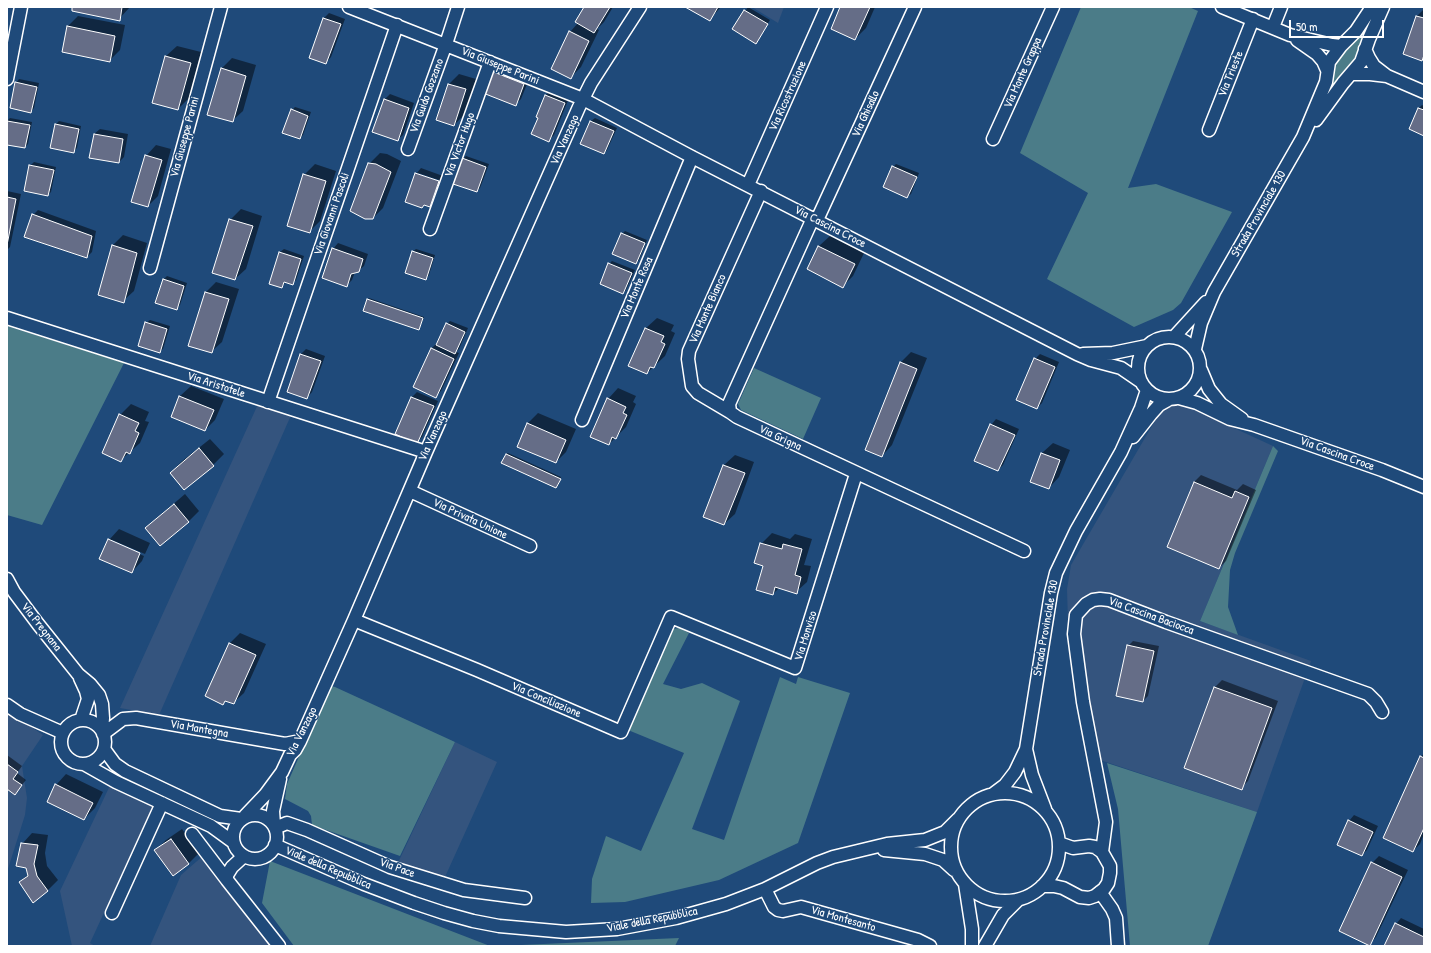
<!DOCTYPE html>
<style>
body{margin:0}
#map{position:relative;width:1431px;height:953px;overflow:hidden;background:#1f4a7a;font-family:"Patrick Hand",sans-serif}
canvas{display:block}
.frame{position:absolute;inset:0;border:8px solid #fff;pointer-events:none}
.scale{position:absolute;left:1289px;top:20px;width:95px;height:18px;box-sizing:border-box;border:2px solid #fff;border-top:0;padding-left:5px;font-size:12px;line-height:14px;white-space:nowrap;color:#fff;-webkit-text-stroke:3px #1f4a7a;paint-order:stroke}
</style>
<div id="map">
<canvas width="1431" height="953"></canvas>
<div class="frame"></div>
<div class="scale">50 m</div>
</div>
<script>
const g = document.querySelector('canvas').getContext('2d');
g.lineJoin = 'round';
function fillPath(path, color) { g.fillStyle = color; g.fill(path, 'evenodd'); }
const poly = rows => new Path2D(rows.map(r => 'M' + r).join(''));
function stroke(path, color, width, dash) { g.strokeStyle = color; g.lineWidth = width; g.lineCap = dash ? 'butt' : 'round'; g.setLineDash(dash || []); g.stroke(path); }
function drawText(font, color, halo, rows, align = 'center') {
  g.font = font + ' "Patrick Hand",sans-serif'; g.lineWidth = 3; g.setLineDash([]); g.textBaseline = 'middle'; g.strokeStyle = halo; g.fillStyle = color; for (const [text, x, y, turn = 0] of rows) {
    g.save(); g.translate(x, y); g.rotate((+turn || 0) * Math.PI / 180); g.textAlign = isNaN(turn) ? turn : align; if (halo) g.strokeText(text, 0, 0); g.fillText(text, 0, 0); g.restore();
  }
}
fillPath(poly([
 [752,7,784,7,778,23],
 [259,402,292,413,159,715,120,708],
 [1172,404,1184,405,1273,446,1200,621,1311,661,1257,812,1091,757,1074,679,1068,621,1067,589,1071,565,1156,419,1164,409],
 [7,710,43,735,22,766,27,798,25,815,7,872],
 [455,742,497,762,440,888,394,871],
 [114,777,157,798,90,943,95,946,72,946,60,891],
 [204,855,273,946,150,946,181,875]
]), '#34547e');
fillPath(poly([
 [1081,7,1189,7,1198,11,1128,188,1156,184,1232,212,1181,303,1173,310,1134,327,1047,279,1088,193,1020,153],
 [1360,36,1363,37,1362,42,1355,61,1333,86,1331,84,1335,66,1339,57,1345,50],
 [7,326,124,363,42,525,7,515],
 [754,368,821,398,803,439,741,410,738,404],
 [1273,446,1278,451,1235,553,1230,570,1228,607,1238,635,1200,621],
 [679,628,689,633,663,684,681,689,702,683,740,701,692,829,724,840,780,677,796,684,798,677,850,693,798,843,719,880,625,902,591,903,592,879,606,836,641,851,684,753,628,730,673,629],
 [330,686,335,687,455,742,400,856,312,825,311,816,308,811,285,799,287,784],
 [1107,763,1257,812,1208,946,1130,946,1118,809],
 [270,861,490,946,294,946,262,903],
 [679,938,675,946,498,946]
]), '#4b7c88');
fillPath(poly([
 [73,7,130,7,119,19],
 [586,7,613,7,604,22,597,29,599,30,581,67,570,78,570,32,578,23],
 [687,7,721,7,709,20],
 [748,7,770,20,756,43,733,29],
 [841,7,875,7,866,28,855,39],
 [1424,9,1424,57,1422,60,1404,54,1417,16],
 [329,13,345,19,331,57,326,63,310,57,324,18],
 [78,16,125,25,120,50,109,61,68,26],
 [177,46,201,52,189,98,178,109,154,102,166,56],
 [232,58,256,65,243,111,232,121,221,69],
 [497,66,529,79,521,99,516,104,492,71],
 [459,74,476,79,465,114,454,125,449,84],
 [19,79,39,83,34,108,31,112,16,83],
 [551,90,569,98,554,135,549,140,537,116,546,95],
 [390,94,414,103,403,135,397,140,385,99],
 [1422,105,1424,106,1424,135,1410,128,1419,108],
 [295,107,311,112,303,135,300,138,292,110],
 [10,118,32,122,28,144,25,147,7,144,7,121],
 [595,118,617,128,607,150,604,153,582,144,591,121],
 [59,121,81,126,77,148,73,152,56,124],
 [100,129,128,134,124,157,119,162,94,134],
 [156,145,171,149,158,196,148,206,146,156],
 [380,153,387,154,401,161,383,208,373,218,369,164],
 [466,156,489,164,480,188,477,191,463,159],
 [34,162,56,167,51,192,48,195,30,166],
 [315,164,336,171,320,221,309,232,304,175],
 [896,164,919,173,911,194,907,197,893,167],
 [421,168,443,176,442,181,418,173,418,175,441,183,435,201,430,206,425,204,422,207,416,174],
 [7,191,21,194,10,247,7,250],
 [241,209,262,216,246,269,235,279,230,220],
 [38,210,96,231,92,252,87,257,33,215],
 [625,231,647,240,639,260,636,263,622,234],
 [123,235,147,243,134,291,123,301,112,246],
 [830,236,864,253,853,276,842,287,808,269,819,246],
 [338,243,368,254,364,266,358,271,355,272,352,280,347,285,333,249],
 [284,249,304,256,296,280,292,284,286,281,282,287,270,283,280,252],
 [416,249,435,255,429,275,426,279,412,252],
 [612,261,635,270,626,290,623,293,609,264],
 [167,276,187,283,180,305,177,309,163,280],
 [216,282,239,289,222,342,211,352,190,345,206,292],
 [369,298,424,317,420,327,419,329,368,300],
 [657,318,674,325,671,331,675,333,665,356,647,373,630,365,646,328],
 [150,320,170,326,163,349,159,352,146,323],
 [450,321,468,328,459,349,456,352,459,353,441,391,436,396,415,386,432,348,437,343,447,324],
 [306,349,325,356,312,392,307,398,288,391,301,354],
 [911,352,927,358,892,445,882,456,901,362],
 [1040,354,1059,362,1042,403,1037,408,1035,359],
 [191,386,224,399,215,420,205,430,172,416,180,396],
 [618,388,636,396,633,402,636,404,626,427,609,444,608,399],
 [417,392,438,401,422,437,417,442,412,397],
 [131,404,149,412,145,421,149,422,140,443,121,460,120,415],
 [538,413,576,429,566,452,556,462,527,424],
 [996,419,1019,429,1003,465,998,470,991,425],
 [210,439,224,454,213,465,171,473,181,462],
 [1053,443,1070,450,1059,477,1049,488,1031,481,1042,453],
 [508,453,561,477,558,486,556,487,506,454],
 [735,455,754,462,735,514,724,524,704,516,724,465],
 [1201,475,1237,490,1243,484,1256,490,1226,561,1219,568,1194,482],
 [185,494,199,511,188,522,146,528,157,518],
 [119,529,150,543,145,554,112,540,112,542,144,556,142,561,132,572,109,540],
 [772,533,790,539,795,534,812,539,804,565,811,566,807,582,796,592,779,588,773,594,764,565,761,544],
 [240,633,266,644,244,693,233,703,226,700,223,704,230,643],
 [1133,641,1159,646,1148,696,1143,701,1128,646],
 [1222,680,1278,701,1248,781,1241,788,1215,687],
 [1424,753,1424,834,1420,844,1413,851,1421,757],
 [7,755,22,766,17,773,26,780,15,793,7,788],
 [66,774,103,792,95,808,84,819,56,785],
 [1354,815,1378,826,1367,850,1362,855,1349,821],
 [182,829,199,853,188,864,156,850,166,840],
 [32,833,48,835,45,853,47,866,58,880,47,891,20,882,29,874,22,844],
 [1379,856,1408,870,1376,937,1369,945,1372,863],
 [1401,918,1424,929,1424,946,1385,946,1396,924]
]), '#0007');
const building = poly([
 [72,7,122,7,120,21,72,11,72,7],
 [584,7,610,7,594,33,575,22,584,7],
 [685,7,718,7,710,21,685,7],
 [840,7,870,7,855,40,831,29,840,7],
 [744,10,768,24,756,44,732,29,744,10],
 [1416,16,1424,18,1424,55,1422,61,1403,54,1416,16],
 [323,18,341,24,326,64,309,58,323,18],
 [67,26,115,36,110,62,62,52,67,26],
 [569,31,589,41,571,79,551,69,569,31],
 [165,56,191,63,178,110,152,103,165,56],
 [221,68,246,76,233,122,207,115,221,68],
 [491,71,524,84,516,106,483,93,491,71],
 [15,82,37,87,31,113,10,108,15,82],
 [448,84,466,89,454,126,436,120,448,84],
 [545,95,565,103,549,142,531,134,538,118,536,117,545,95],
 [384,99,409,108,398,141,372,132,384,99],
 [1418,108,1424,110,1424,136,1409,129,1418,108],
 [291,109,308,116,300,139,282,133,291,109],
 [7,121,30,125,25,148,7,145,7,121],
 [590,121,614,131,604,154,580,144,590,121],
 [55,124,79,129,74,153,50,148,55,124],
 [94,134,123,139,119,163,89,158,94,134],
 [145,155,162,160,148,207,131,202,145,155],
 [462,158,486,167,477,192,453,184,462,158],
 [368,163,376,164,391,172,373,219,365,219,350,211,368,163],
 [29,165,54,170,48,196,24,191,29,165],
 [892,166,917,177,907,198,883,187,892,166],
 [415,173,439,181,430,207,424,205,422,208,405,202,415,173],
 [303,174,326,181,310,233,287,226,303,174],
 [7,197,16,199,7,245,7,197],
 [32,214,92,236,87,258,24,237,32,214],
 [229,219,253,226,235,280,212,273,229,219],
 [621,233,645,243,636,264,612,254,621,233],
 [112,245,137,253,124,303,98,295,112,245],
 [818,246,855,264,843,288,807,269,818,246],
 [332,248,363,259,359,272,351,274,347,287,322,278,332,248],
 [412,251,433,258,426,280,405,273,412,251],
 [279,252,301,259,293,285,284,282,282,288,269,284,279,252],
 [608,263,632,273,623,294,600,284,608,263],
 [163,279,184,286,177,310,155,303,163,279],
 [205,292,229,299,212,353,188,346,205,292],
 [367,299,423,318,419,330,363,311,367,299],
 [145,322,167,329,160,353,138,346,145,322],
 [446,323,465,332,455,354,436,345,446,323],
 [645,328,664,336,661,342,665,344,654,368,650,367,647,374,628,366,645,328],
 [431,348,454,359,436,398,413,387,431,348],
 [300,354,321,361,307,399,287,392,300,354],
 [1034,358,1055,367,1037,409,1016,400,1034,358],
 [900,362,917,369,882,457,865,450,900,362],
 [179,396,214,410,205,431,171,417,179,396],
 [411,397,434,406,417,444,395,434,411,397],
 [607,398,626,407,623,413,627,415,616,439,612,437,609,445,590,437,607,398],
 [119,414,139,423,135,431,139,433,130,454,126,452,121,462,102,453,119,414],
 [527,423,566,440,556,463,517,447,527,423],
 [990,424,1015,435,998,471,974,461,990,424],
 [199,448,214,466,184,490,170,473,199,448],
 [1041,453,1060,460,1049,489,1030,482,1041,453],
 [506,454,561,479,556,488,501,463,506,454],
 [723,465,745,473,724,525,703,517,723,465],
 [1194,482,1232,498,1235,491,1249,497,1219,569,1167,547,1194,482],
 [174,504,189,522,160,546,145,528,174,504],
 [108,539,140,553,132,573,99,559,108,539],
 [760,543,782,549,783,544,802,549,795,575,801,577,797,594,775,587,773,595,756,590,763,566,754,563,760,543],
 [229,643,256,655,234,704,225,701,223,705,205,696,229,643],
 [1127,645,1154,651,1143,702,1116,696,1127,645],
 [1214,687,1272,708,1242,790,1184,768,1214,687],
 [1420,756,1424,758,1424,828,1413,852,1383,838,1420,756],
 [7,764,18,772,13,779,22,785,15,795,7,789,7,764],
 [55,784,93,803,84,820,47,802,55,784],
 [1348,820,1373,832,1362,856,1337,845,1348,820],
 [171,839,189,864,173,876,154,850,171,839],
 [21,843,38,845,34,864,37,876,48,891,33,903,19,882,28,876,26,868,16,866,21,843],
 [1371,862,1402,877,1370,946,1339,931,1371,862],
 [1395,923,1424,937,1424,946,1384,946,1395,923]
]);
fillPath(building, '#656d87');
stroke(building, '#fff', 1);
const minor = poly([
 [349,7,583,99,692,157,1077,354,1091,360,1121,368,1140,381],
 [1222,7,1290,35,1332,45,1341,46],
 [1273,27,1281,7],
 [1297,40,1317,54,1323,61,1327,70],
 [1351,74,1370,74,1387,76,1374,66,1369,58,1365,49],
 [1387,76,1424,92],
 [7,79,21,7],
 [1316,120,1343,83,1361,62,1369,39,1383,7],
 [1209,130,1253,19],
 [993,139,1053,7],
 [408,149,446,44,458,7],
 [748,185,827,7],
 [813,218,729,404,730,412,737,417,1024,551],
 [817,220,915,7],
 [430,229,490,62],
 [150,268,221,7],
 [7,318,426,452],
 '1138 368a31 31 0 1 1 62 0a31 31 0 1 1-62 0Z',
 [1174,337,1206,302],
 [1195,349,1201,323,1214,292,1303,137,1326,82,1329,62,1341,46,1356,31,1372,7],
 [1083,354,1113,353,1147,346],
 [1201,370,1209,389,1221,404,1242,419],
 [1179,398,1197,403,1230,419,1254,425,1382,470,1424,487],
 [268,402,397,25],
 [730,412,698,393,692,386,688,359,689,351,761,191],
 [582,420,692,157],
 [1133,437,1151,414,1159,405,1168,400],
 [410,491,530,546],
 [7,579,14,592,38,624,78,674,90,684,99,695,102,704,103,718,102,731],
 [354,620,477,670,621,732,671,617,795,668,856,474],
 [80,678,86,691,88,699,81,720],
 [7,705,20,714,63,733],
 '61 742a22 22 0 1 1 44 0a22 22 0 1 1-44 0Z',
 [103,734,123,719,136,718,285,744,300,741],
 [104,749,115,764,125,771,220,816,241,819],
 [1026,749,1032,775,1045,809],
 [84,764,116,782,211,826,233,842],
 '951 847a54 54 0 1 1 108 0a54 54 0 1 1-108 0Z',
 [993,794,1005,785,1015,772,1026,749,1051,593,1056,573,1076,531,1121,452,1141,408,1147,390],
 '233 837a22 22 0 1 1 44 0a22 22 0 1 1-44 0Z',
 [245,816,265,795,282,772,290,755,295,750,300,741,354,620,426,452,579,107,591,83,640,7],
 [274,825,273,811,280,779],
 [275,828,287,823,307,830,390,867,464,890,525,898],
 [192,834,227,880],
 [1059,843,1073,848,1089,846,1095,847,1102,852],
 [275,845,364,884,414,903,444,913,473,921,499,926,566,932,617,929,676,918,726,904,765,889,817,863,833,857,887,844,925,840,945,832,958,819],
 [884,850,925,854,943,860,954,870],
 [244,856,232,867,227,875,227,880,279,946],
 [965,884,972,929,972,946],
 [1042,886,1054,886,1063,888,1080,897,1089,898,1095,896,1104,889,1108,883,1110,873,1110,866,1102,852,1106,822,1083,702,1074,634,1076,615,1086,604,1093,600,1100,599,1109,600,1166,622,1368,694,1376,702,1382,712],
 [765,889,774,907,778,910,783,911,801,907,918,940,930,946],
 [1100,892,1112,909,1116,918,1118,946],
 [112,913,162,803],
 [985,946,1003,915,1018,900]
]);
stroke(minor, '#fff', 15);
stroke(minor, '#1f4a7a', 12);
drawText('12px', '#fff', '#1f4a7a', [
 ["Via Giuseppe Parini",500,66,22],
 ["Via Monte Grappa",1023,73,-66],
 ["Via Trieste",1231,74,-68],
 ["Via Guido Gozzano",427,96,-70],
 ["Via Ricostruzione",788,96,-66],
 ["Via Ghisallo",866,114,-65],
 ["Via Giuseppe Parini",185,137,-75],
 ["Via Vanzago",565,140,-66],
 ["Via Victor Hugo",460,145,-70],
 ["Via Giovanni Pascoli",332,214,-71],
 ["Strada Provinciale 130",1259,214,-60],
 ["Via Cascina Croce",830,227,27],
 ["Via Monte Rosa",637,288,-67],
 ["Via Monte Bianco",708,309,-66],
 ["Via Aristotele",216,385,18],
 ["Via Vanzago",433,436,-66],
 ["Via Grigna",780,438,25],
 ["Via Cascina Croce",1337,454,20],
 ["Via Privata Unione",470,519,25],
 ["Via Cascina Baciocca",1151,616,20],
 ["Via Pregnana",41,627,52],
 ["Strada Provinciale 130",1046,628,-80],
 ["Via Monviso",806,636,-73],
 ["Via Conciliazione",546,700,23],
 ["Via Mantegna",199,729,10],
 ["Via Vanzago",302,732,-63],
 ["Viale della Repubblica",328,868,23],
 ["Via Pace",397,868,20],
 ["Via Montesanto",843,919,16],
 ["Viale della Repubblica",652,920,-11]
]);
</script>
